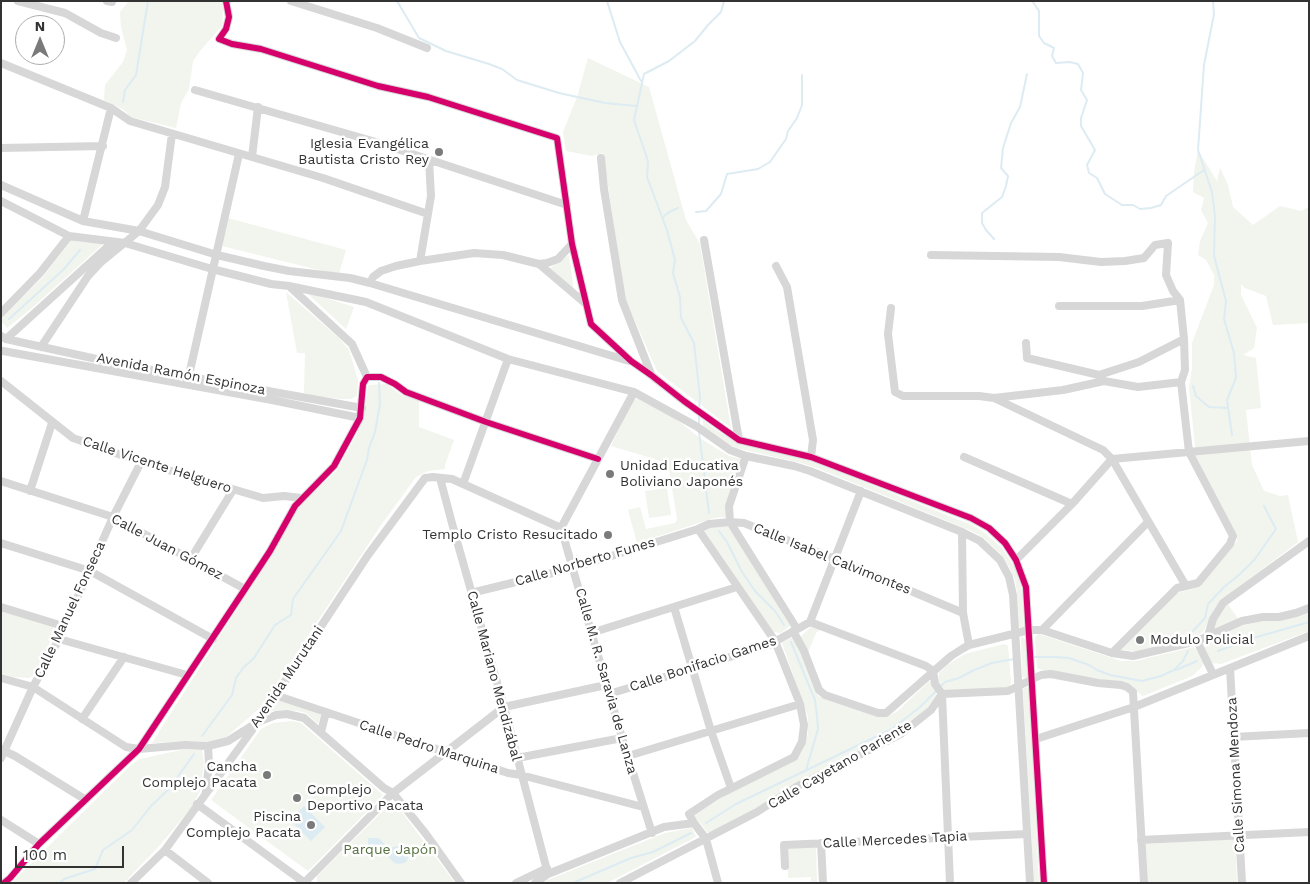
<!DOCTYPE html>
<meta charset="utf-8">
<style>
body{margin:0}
#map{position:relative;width:1310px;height:884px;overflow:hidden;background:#fff;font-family:"Work Sans",sans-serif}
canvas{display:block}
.frame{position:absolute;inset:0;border:2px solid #333;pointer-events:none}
.north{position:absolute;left:15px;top:15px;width:50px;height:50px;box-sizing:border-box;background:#fff;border:1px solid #adadad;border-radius:50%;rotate:0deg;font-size:14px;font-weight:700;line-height:20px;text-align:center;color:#333}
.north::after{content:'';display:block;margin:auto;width:18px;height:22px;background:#7a7a7a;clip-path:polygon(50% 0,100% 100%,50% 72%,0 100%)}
.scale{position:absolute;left:15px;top:846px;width:109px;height:22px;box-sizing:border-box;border:2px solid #333;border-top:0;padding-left:6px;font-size:15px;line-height:18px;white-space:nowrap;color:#333;-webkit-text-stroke:4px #fff;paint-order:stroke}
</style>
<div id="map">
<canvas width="1310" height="884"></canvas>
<div class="frame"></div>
<div class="north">N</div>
<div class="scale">100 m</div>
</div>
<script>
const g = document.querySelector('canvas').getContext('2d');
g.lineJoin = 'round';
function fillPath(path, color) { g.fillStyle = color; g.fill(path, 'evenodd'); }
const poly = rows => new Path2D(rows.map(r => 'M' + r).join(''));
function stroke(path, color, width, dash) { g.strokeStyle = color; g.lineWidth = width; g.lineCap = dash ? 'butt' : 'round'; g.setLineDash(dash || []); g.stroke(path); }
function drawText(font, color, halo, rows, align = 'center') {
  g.font = font + ' "Work Sans",sans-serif'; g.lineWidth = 5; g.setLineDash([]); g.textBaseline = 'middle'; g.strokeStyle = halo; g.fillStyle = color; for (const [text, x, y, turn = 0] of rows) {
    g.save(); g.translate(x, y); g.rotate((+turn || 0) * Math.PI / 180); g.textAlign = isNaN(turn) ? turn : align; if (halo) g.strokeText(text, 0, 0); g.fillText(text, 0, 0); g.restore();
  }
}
fillPath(poly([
 [129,1,222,1,223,13,222,26,200,51,193,61,189,89,181,103,176,128,131,117,124,110,104,100,105,85,123,62,127,50,121,27,120,12],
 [588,58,649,87,686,220,700,244,731,428,657,371,625,298,603,153,592,156,566,151,563,132,577,97],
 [1198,150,1217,181,1220,168,1228,185,1233,207,1253,225,1280,206,1301,211,1309,207,1309,323,1273,325,1266,296,1245,288,1241,284,1241,295,1257,328,1254,348,1243,355,1256,358,1261,408,1246,410,1252,465,1264,491,1280,496,1288,495,1298,542,1223,599,1215,608,1203,632,1196,636,1137,651,1120,650,1177,593,1200,587,1237,541,1237,536,1196,457,1195,446,1189,388,1192,368,1192,343,1214,285,1214,275,1206,260,1198,255,1200,241,1208,223,1201,210,1204,198,1193,192,1194,172],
 [228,218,346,250,339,273,331,273,222,246],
 [71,239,104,243,32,308,7,328,1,321,1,317,43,277],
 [569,255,574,292,550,268],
 [286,292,339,338,349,350,358,380,357,396,351,399,341,399,315,396,304,393,305,353,297,353],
 [306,292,354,307,346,329],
 [387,384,401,395,419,400,419,427,454,440,445,465,445,469,428,471,416,477,381,525,261,707,225,738,209,742,189,741,152,743,254,582,297,509,337,470,357,434,365,409,368,385],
 [638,398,666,411,701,439,729,456,742,459,725,506,726,517,714,518,637,543,628,510,640,507,646,529,675,523,677,519,668,463,611,446,632,401],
 [703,420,716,430,740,444,790,455,824,466,974,526,985,533,1002,548,1016,569,1022,591,1024,628,1021,629,1019,626,1017,592,1015,580,1009,567,1001,555,985,539,974,532,817,468,801,463,737,448,725,443,703,426],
 [667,488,671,515,649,518,645,491],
 [729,526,790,626,781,633,773,632,704,530,710,527],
 [1227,603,1239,620,1215,630,1213,626,1216,617],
 [1,611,52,626,54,629,55,632,34,674,30,678,13,677,1,673],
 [1309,611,1309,631,1221,664,1212,663,1205,648,1205,643,1241,626,1257,622,1293,618],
 [811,627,821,629,816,633,808,652,800,637],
 [1039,634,1121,661,1136,661,1194,647,1199,653,1204,663,1201,668,1192,676,1143,696,1126,683,1044,671,1037,668,1035,639,1036,636],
 [1021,637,1024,638,1025,640,1028,676,1024,678,1022,676],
 [791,638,794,638,806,661,818,696,878,717,887,717,898,711,929,681,932,682,936,692,936,695,927,708,902,730,791,786,763,804,717,830,710,832,707,832,694,815,728,794,796,760,802,752,808,734,808,717,782,643],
 [1004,644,1008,646,1011,683,1008,688,944,691,941,687,938,682,939,673,947,665,965,654],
 [1027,687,1029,690,1039,883,1034,883,1023,690,1024,688],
 [278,699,321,715,318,724,306,713,298,711,285,710,272,711,271,710],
 [292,721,301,723,383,795,308,871,211,800,261,729,273,723],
 [202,749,204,763,200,791,191,808,160,845,124,883,11,883,130,766,140,759,181,750],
 [395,803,455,883,317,883,317,876,390,804],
 [692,828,696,836,694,838,607,883,540,883,665,833],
 [1235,839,1237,883,1148,883,1146,844],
 [816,847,817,883,811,883,811,877,788,878,787,848]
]), '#f1f5ed');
fillPath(poly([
 [304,806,325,827,311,841,290,820],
 [368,838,378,838,381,840,387,848,399,846,405,846,409,853,407,861,404,863,398,864,393,862,387,855,375,853,368,846]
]), '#ddebf3');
stroke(poly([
 [397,1,419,38,446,51,489,64,502,69,517,80,559,93,605,103,636,106],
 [607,1,620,42,641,81],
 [1213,1,1214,14,1204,65,1198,150,1212,192,1215,216,1214,256,1226,301,1224,319,1234,353,1236,378,1227,400,1232,435],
 [1033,2,1039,11,1039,36,1044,43,1054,48,1052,56,1056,63,1070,62,1078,64,1083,73,1081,90,1087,100,1081,118,1081,126,1095,150,1087,165,1089,173,1097,178,1105,194,1122,205,1133,205,1140,209,1151,208,1161,205,1166,196,1204,170],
 [123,102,125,90,136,75,148,1],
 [696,212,706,211,721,194,727,174,758,169,770,162,786,139,788,131,797,118,802,105,802,75],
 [662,218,669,212,678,208],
 [994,239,986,230,982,223,982,213,1002,197,1006,186,1008,176,1001,168,1003,148,1011,123,1020,107,1027,74],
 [9,319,63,270,80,250],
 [1193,386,1196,396,1209,407,1227,408],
 [699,409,700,397,694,343,681,318,680,297,673,273,675,260,667,230,647,177,648,161,634,120,644,74,669,61,695,41,708,25,721,12,724,1],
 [699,424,699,414],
 [699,432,709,513],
 [719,531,727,542,742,572,755,591,775,611,784,625],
 [1193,631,1205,618,1208,604,1224,587,1239,575,1255,559,1276,529,1264,506],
 [791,642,815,700,817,716,818,729,806,770],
 [1218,651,1250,639,1309,622],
 [1032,657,1054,657,1069,658,1089,665,1097,670,1110,675,1142,681,1161,676,1174,670,1183,661,1188,651],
 [1176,670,1197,661],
 [940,687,945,682,959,678,972,671,992,663,1014,659],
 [202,736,232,695,236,678,243,668,254,658,275,625,291,615,293,599,341,531,367,460,369,448,375,432,380,404,379,383],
 [706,823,736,804,892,729,920,707,937,690],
 [60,883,64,879,95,869,103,850,132,830,151,806,169,789,194,754],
 [573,883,631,858,653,852,691,833]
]), '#ddebf3', 2);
stroke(poly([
 [18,1,65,13,101,33,116,38],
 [107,1,112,2],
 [226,1,229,17,226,29,219,39,232,44,261,49,378,86,428,97,557,138,572,244,591,324,631,361,651,375,684,401,739,440,811,457,971,518,989,528,1005,543,1016,560,1026,587,1044,883],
 [291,1,377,28,427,48],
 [1,63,111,108,130,121,323,178,428,214],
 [195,90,376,142,567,205],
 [1,148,103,146],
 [252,157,258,107],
 [601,158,604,189,622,300,651,374],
 [1,185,83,221,139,231,217,255,264,266,289,271,350,278,370,283,629,361],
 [1,201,69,236,125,243,212,269,271,284,289,286,366,302,508,359,634,392,696,426,730,450,746,456,794,466,810,471,962,532,980,541,1000,560,1009,577,1013,595,1030,883],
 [83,221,111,108],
 [704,240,739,440],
 [931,255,1059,257,1101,262,1125,261,1144,258,1155,245,1168,243,1166,275,1173,291,1180,300,1184,339,1185,370,1181,382,1189,452,1233,536,1230,544,1198,583,1177,588,1112,653],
 [420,261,431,196,429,160],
 [539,264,586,304],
 [776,266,787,287,813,440,811,457],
 [370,283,373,277,381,271,396,266,420,261,474,253,503,255,539,264,547,263,558,259,572,244],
 [289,286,352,344,367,377],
 [1059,306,1142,306,1180,300],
 [891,308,888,334,895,392,903,396,979,396,994,398,1063,390,1104,381,1138,387,1181,382],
 [1,313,40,273,69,236],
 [1,336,6,339,119,364,362,408],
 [6,339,113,242],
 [1026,343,1027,358,1099,375,1104,381],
 [41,347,88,276,100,263,139,231,158,205,165,187,172,134],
 [3,351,272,400,360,418],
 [189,375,239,154],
 [1099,375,1139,362,1184,339],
 [1,381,73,438,141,462,263,498,284,496,301,498],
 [994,398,1103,450,1112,459,1186,586],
 [746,456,729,506,730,522,797,629],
 [964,457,1072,504],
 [440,478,453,527,504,707,548,874],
 [1,481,113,517,245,589],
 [463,484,508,359],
 [30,491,52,423],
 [561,528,622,738,652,833],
 [561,528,634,392],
 [698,529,775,641,800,704,804,725,802,742,794,757,718,795,689,814,694,823,706,839,718,883],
 [962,532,963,613,969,645],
 [1,543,90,571,213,639],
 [190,560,233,490],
 [1016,560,1072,504,1112,459,1309,441],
 [471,593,573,568,698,529,709,524,730,522,744,523,835,559,963,613],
 [1,607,63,626],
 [674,607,711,731,731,788],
 [810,622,861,491],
 [1042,630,1148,522],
 [793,631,804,651,819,690,825,695,878,713,886,713,951,656,962,649,969,645,1029,630,1042,630,1112,653,1133,656,1197,641,1242,621,1263,617,1279,617,1296,613,1309,608],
 [591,633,737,587],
 [1208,636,1213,619,1223,603,1309,541],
 [59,639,187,675],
 [1197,641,1213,674],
 [1230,668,1242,883],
 [933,671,935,684,942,694,950,883],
 [1,678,33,687,126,747,139,749,185,745,208,746],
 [609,694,769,645,810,622,926,666,933,671],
 [942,694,1008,691,1041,675,1051,674,1098,683,1121,685,1127,687,1133,692,1144,883],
 [275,695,508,773,521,775,643,807],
 [82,719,124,657],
 [321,732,326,712],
 [1233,737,1309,733],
 [1036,739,1134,707,1309,636],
 [2,750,15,756,86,800],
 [628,756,800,704],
 [1,758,33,687,59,639,113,517,141,462],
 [517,758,622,738],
 [206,791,209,764,208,746,228,741,258,722,276,715,287,714,304,718,384,788,393,793,426,834,461,883],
 [197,804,305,883],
 [1,820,39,844],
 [1141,840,1309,832],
 [821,843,823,883],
 [165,850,208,883],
 [785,866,784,845,1027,834],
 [4,883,10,878,39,844,139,749,245,589,270,551,295,506,334,466,360,418,363,384,367,377,381,377,395,384,406,392,486,422,598,459],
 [131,883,165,850,258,722,368,555,425,478,433,477,452,479,561,528],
 [304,883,393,793,504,707,606,685],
 [516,883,547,868],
 [535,883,548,874,664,827,694,823],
 [620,883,757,812,796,787,901,734,931,710,942,694]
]), '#d7d7d7', 8);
stroke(poly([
 [226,1,229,17,226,29,219,39,232,44,261,49,378,86,428,97,557,138,572,244,591,324,631,361,651,375,684,401,739,440,811,457,971,518,989,528,1005,543,1016,560,1026,587,1044,883],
 [4,883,10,878,39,844,139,749,245,589,270,551,295,506,334,466,360,418,363,384,367,377,381,377,395,384,406,392,486,422,598,459]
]), '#d6006c', 6);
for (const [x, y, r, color] of [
 [439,152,5,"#7a7a7a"],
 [610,474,5,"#7a7a7a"],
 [608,535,5,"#7a7a7a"],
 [1140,640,5,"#7a7a7a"],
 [267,775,5,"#7a7a7a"],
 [297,798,5,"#7a7a7a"],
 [311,825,5,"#7a7a7a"]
]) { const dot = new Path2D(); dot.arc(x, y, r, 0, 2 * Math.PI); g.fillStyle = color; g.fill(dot); stroke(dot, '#fff', 2); }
drawText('14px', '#333', '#fff', [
 ["Iglesia Evangélica",429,144],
 ["Bautista Cristo Rey",429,160],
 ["Unidad Educativa",620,466,"left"],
 ["Boliviano Japonés",620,482,"left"],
 ["Templo Cristo Resucitado",598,535],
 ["Modulo Policial",1150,640,"left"],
 ["Cancha",257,767],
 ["Complejo Pacata",257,783],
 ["Complejo",307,790,"left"],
 ["Deportivo Pacata",307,806,"left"],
 ["Piscina",301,817],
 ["Complejo Pacata",301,833]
], 'right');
drawText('14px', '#333', '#fff', [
 ["Avenida Ramón Espinoza",181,374,11],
 ["Calle Vicente Helguero",157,465,18],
 ["Calle Juan Gómez",167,547,28],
 ["Calle Isabel Calvimontes",832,559,22],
 ["Calle Norberto Funes",585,562,-16],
 ["Calle Manuel Fonseca",70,610,-65],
 ["Calle Bonifacio Games",703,664,-18],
 ["Calle Mariano Mendizábal",494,676,75],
 ["Avenida Murutani",287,677,-56],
 ["Calle M. R. Saravia de Lanza",606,681,74],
 ["Calle Pedro Marquina",429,747,18],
 ["Calle Cayetano Pariente",840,765,-30],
 ["Calle Simona Mendoza",1236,775,-93],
 ["Calle Mercedes Tapia",895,840,-3]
]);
drawText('14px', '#56703f', '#fff', [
 ["Parque Japón",390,850]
]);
</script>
